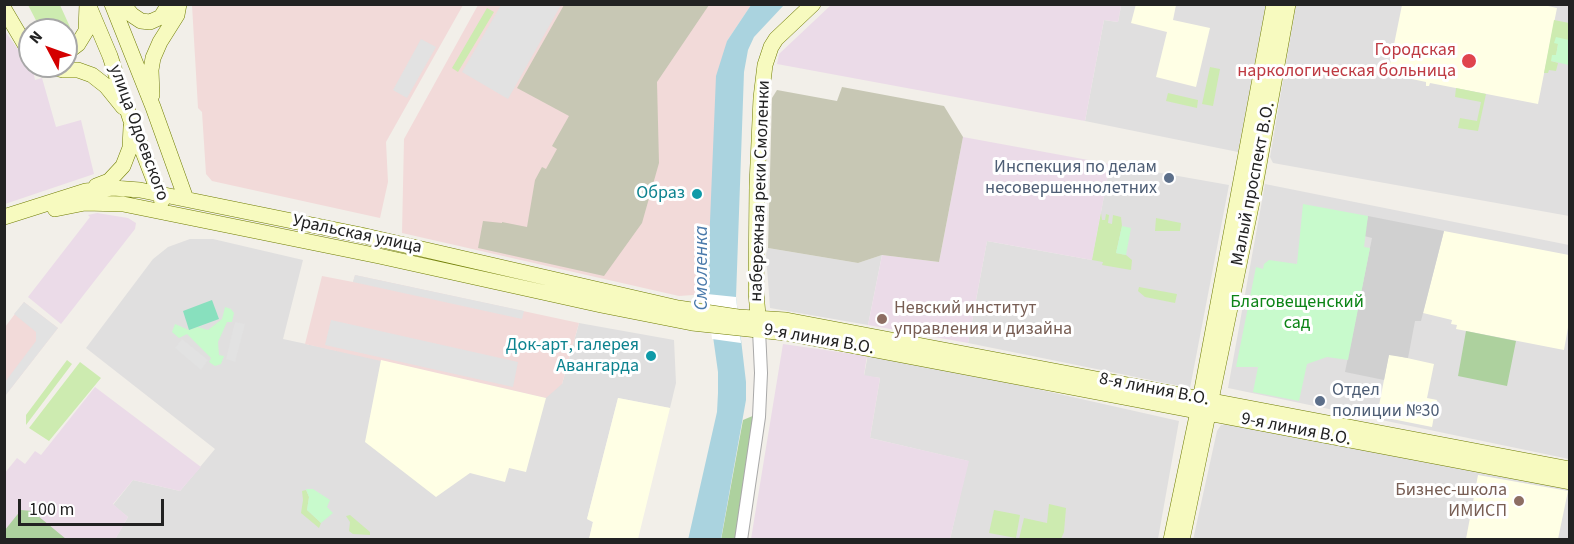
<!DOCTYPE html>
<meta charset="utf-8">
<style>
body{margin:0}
#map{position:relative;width:1574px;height:544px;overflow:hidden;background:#f2efe9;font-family:"Source Sans 3",sans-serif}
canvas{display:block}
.frame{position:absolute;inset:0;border:6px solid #222;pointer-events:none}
.north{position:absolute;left:18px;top:18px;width:60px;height:60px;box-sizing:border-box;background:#fff;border:2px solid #a7a7a7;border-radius:50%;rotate:311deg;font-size:16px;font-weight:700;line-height:24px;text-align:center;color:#222}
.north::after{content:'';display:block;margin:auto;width:21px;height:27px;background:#d40000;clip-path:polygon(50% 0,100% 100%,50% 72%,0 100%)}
.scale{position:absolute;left:18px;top:499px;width:146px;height:27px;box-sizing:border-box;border:3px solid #222;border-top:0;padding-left:8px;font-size:18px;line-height:21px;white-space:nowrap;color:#222;-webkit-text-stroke:4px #fff;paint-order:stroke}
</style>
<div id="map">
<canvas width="1574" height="544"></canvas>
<div class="frame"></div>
<div class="north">N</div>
<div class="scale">100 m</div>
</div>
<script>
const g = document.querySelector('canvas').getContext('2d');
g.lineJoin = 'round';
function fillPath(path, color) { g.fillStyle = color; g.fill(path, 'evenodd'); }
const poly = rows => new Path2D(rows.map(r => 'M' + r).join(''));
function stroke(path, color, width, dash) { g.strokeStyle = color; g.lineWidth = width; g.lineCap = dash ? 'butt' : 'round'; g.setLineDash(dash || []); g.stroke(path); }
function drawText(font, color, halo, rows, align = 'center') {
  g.font = font + ' "Source Sans 3",sans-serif'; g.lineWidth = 6; g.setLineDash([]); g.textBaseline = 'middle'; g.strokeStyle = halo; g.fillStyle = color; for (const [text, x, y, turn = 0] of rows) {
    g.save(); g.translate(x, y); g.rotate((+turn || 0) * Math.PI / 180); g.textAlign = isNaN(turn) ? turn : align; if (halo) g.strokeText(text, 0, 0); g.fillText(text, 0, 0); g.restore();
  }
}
fillPath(poly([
 [1111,5,1266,5,1238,152,1085,121,1104,20,1118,22,1121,6],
 [1296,5,1569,5,1569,216,1273,163,1270,157],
 [1110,164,1229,185,1190,388,968,343,987,241,1092,260],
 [1265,184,1569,245,1569,459,1228,388],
 [190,239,213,239,303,260,283,339,381,360,562,384,579,323,674,340,676,383,670,408,618,398,587,519,593,522,589,539,115,539,128,517,113,505,133,480,180,491,215,449,86,348,153,259,168,247],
 [768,248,858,263,882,255,868,325,770,308,766,254],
 [868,354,930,365,1179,421,1158,539,950,539,968,461,870,438,880,378,864,376],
 [1231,423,1569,489,1569,539,1193,540,1217,431,1221,425]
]), '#e0dfdf');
fillPath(poly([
 [192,5,463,5,386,142,388,182,380,218,212,181,206,174,202,112,198,108],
 [478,5,751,5,727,41,712,208,707,294,679,296,402,233,404,139],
 [355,275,579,323,562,384,546,398,305,344,322,276,353,282],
 [24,302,58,328,5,396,5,327]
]), '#f2dad9');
fillPath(poly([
 [1111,4,1121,6,1118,22,1104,20,1085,121,777,64,779,54,831,5],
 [4,30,33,70,35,80,42,78,56,127,81,120,94,174,5,204],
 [963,137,1110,164,1092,260,987,241,968,343,868,325,882,255,939,262],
 [97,213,128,218,136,223,135,229,61,324,28,297,90,217,88,215],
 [783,344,867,356,864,375,880,378,870,438,969,461,950,539,751,539],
 [95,387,201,467,180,491,133,480,113,504,128,517,115,540,5,539,4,474,17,458,25,464,35,451,41,455]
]), '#ebdbe8');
fillPath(poly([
 [1136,4,1176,5,1173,20,1210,28,1196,87,1156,77,1167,32,1131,23],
 [1539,4,1557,8,1538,104,1430,83,1429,86,1426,86,1426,82,1388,74,1402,5],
 [1444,231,1569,255,1569,322,1564,350,1456,329,1457,325,1451,324,1452,320,1423,313],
 [1389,354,1434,364,1427,398,1437,400,1432,427,1377,416],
 [381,360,546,398,526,472,509,468,505,482,470,473,436,497,365,442],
 [618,398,670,408,638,539,589,539,593,522,587,519],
 [1478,475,1568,491,1558,539,1466,539]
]), '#ffffe5');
fillPath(poly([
 [1368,216,1444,231,1421,321,1415,321,1408,358,1389,355,1384,380,1345,372,1372,238,1364,236]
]), '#d0d0d0');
fillPath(poly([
 [564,5,709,5,657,82,659,163,642,223,604,276,478,248,483,221,502,223,502,222,527,227,535,180,542,167,546,169,557,149,552,146,569,116,517,88],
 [842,87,944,106,963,137,939,262,882,255,858,263,768,248,772,98,777,90,837,101]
]), '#c7c7b4');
fillPath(poly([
 [28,5,60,5,70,27,70,31,66,35,66,30,41,30],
 [487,8,494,12,458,72,452,68],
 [1554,20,1569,23,1569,40,1558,44,1556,56,1551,61,1558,63,1556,71,1549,70,1548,73,1544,73],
 [1210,67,1220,69,1213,106,1202,104],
 [1456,88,1486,94,1478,131,1458,128,1460,118,1477,121,1481,102,1455,97],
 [1168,93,1198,100,1197,108,1166,101],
 [1101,213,1102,220,1105,220,1106,214,1109,215,1108,223,1112,224,1113,215,1121,217,1122,226,1116,253,1126,255,1132,260,1131,270,1102,265,1103,262,1092,260],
 [1156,218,1181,223,1180,231,1155,231],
 [1139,287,1177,294,1175,303,1145,297,1138,291],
 [67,360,72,364,26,425,26,415],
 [80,362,101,378,49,441,29,428],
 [306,490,309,497,307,510,321,523,319,528,301,513,303,500,302,491],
 [1049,504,1066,508,1064,532,1061,539,1019,539,1024,518,1047,523],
 [994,510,1020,515,1016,538,989,533],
 [350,515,370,532,370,535,353,534,349,531,350,522,346,516]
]), '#cdebb0');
fillPath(poly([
 [1466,331,1516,341,1507,386,1458,376],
 [755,415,737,539,721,540,743,420],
 [21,510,32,511,66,539,5,539,5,530]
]), '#add19e');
fillPath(poly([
 [1556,37,1569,40,1569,65,1551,61,1552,55,1556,55,1558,44,1554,43],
 [1303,204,1368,216,1364,247,1370,248,1348,360,1327,357,1307,364,1299,401,1253,392,1258,367,1236,367,1256,267,1263,269,1264,264,1269,260,1297,264],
 [1122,226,1131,228,1126,255,1116,253],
 [225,307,231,309,234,313,232,322,227,322,218,342,219,355,224,356,221,364,215,366,209,362,211,358,187,334,179,338,172,332,175,324,189,330,198,327,208,330,222,319],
 [306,489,313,489,330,500,327,507,333,513,321,523,307,510,309,497]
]), '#c8facc');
fillPath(poly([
 [212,300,219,319,189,330,183,311]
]), '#88e0be');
fillPath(poly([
 [501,5,561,5,508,99,462,72],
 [421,39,436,47,407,98,393,90],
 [355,275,524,311,522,319,353,282],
 [24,302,58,328,5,396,5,382,36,341,36,332,14,314],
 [331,320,518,362,513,387,325,345],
 [235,322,245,324,235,362,226,359],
 [182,339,208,360,201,370,175,348]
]), '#e2e2e2');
fillPath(poly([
 [751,5,784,5,754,37,748,50,744,72,736,297,746,382,746,400,721,539,688,540,717,412,718,393,718,372,707,294,716,76,727,41]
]), '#aad3df');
fillPath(poly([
 [707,294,736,297,741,343,712,339]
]), '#fff');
const tertiary = poly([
 [741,540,759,417,761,373,759,330]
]);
const secondary = poly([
 [88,4,110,56,130,118,162,201],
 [112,4,153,107,186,199],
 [123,4,132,15,141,21,150,22,161,17,169,4],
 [4,9,30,53],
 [66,53,78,44,86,31,87,4],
 [48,66,63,70,78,70,92,75,106,86,123,107],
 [152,95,151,70,153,58,160,42,177,15,179,4],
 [96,186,109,181,123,166,130,148,131,127],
 [55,209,85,203,123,204,379,256,601,305,692,323,786,333,1570,482],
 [4,217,86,191,113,188,140,190,361,235,678,308,738,317,786,320,1570,469],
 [759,327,756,292,757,185,761,98,765,65,771,47,776,39,813,4],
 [1171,540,1198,411,1274,4],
 [1182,540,1254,192,1288,4]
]);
stroke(tertiary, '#a9a9a9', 14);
stroke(secondary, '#707d05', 16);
stroke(tertiary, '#fff', 12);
stroke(secondary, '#f7fabf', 15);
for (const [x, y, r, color] of [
 [1469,61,8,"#e0444e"],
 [1169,178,6,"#5c6f8a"],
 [697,194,6,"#0f9aa8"],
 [882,319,6,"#8d6e63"],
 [651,356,6,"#0f9aa8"],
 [1320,401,6,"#5c6f8a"],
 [1519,501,6,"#8d6e63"]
]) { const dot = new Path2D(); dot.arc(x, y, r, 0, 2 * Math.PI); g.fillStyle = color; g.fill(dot); stroke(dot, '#fff', 2); }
drawText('18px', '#be3a42', '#fff', [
 ["Городская",1456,51],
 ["наркологическая больница",1456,72]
], 'right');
drawText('18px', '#222', '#fff', [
 ["улица Одоевского",138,133,70],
 ["Малый проспект В.О.",1254,184,-79],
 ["набережная реки Смоленки",761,191,-88],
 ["Уральская улица",357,235,12],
 ["9-я линия В.О.",819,340,10],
 ["8-я линия В.О.",1154,390,11],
 ["9-я линия В.О.",1296,430,11]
]);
drawText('18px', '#4e5e75', '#fff', [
 ["Инспекция по делам",1157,168],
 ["несовершеннолетних",1157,189],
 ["Отдел",1332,391,"left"],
 ["полиции №30",1332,412,"left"]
], 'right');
drawText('18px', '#0d838f', '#fff', [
 ["Образ",685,194],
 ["Док-арт, галерея",639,346],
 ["Авангарда",639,367]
], 'right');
drawText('18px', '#0c8416', '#fff', [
 ["Благовещенский",1297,303],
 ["сад",1297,324]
]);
drawText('18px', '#785e54', '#fff', [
 ["Невский институт",894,309],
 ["управления и дизайна",894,330],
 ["Бизнес-школа",1507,491,"right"],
 ["ИМИСП",1507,512,"right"]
], 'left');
drawText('italic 20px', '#4a7aab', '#fff', [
 ["Смоленка",703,268,-90]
]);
</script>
